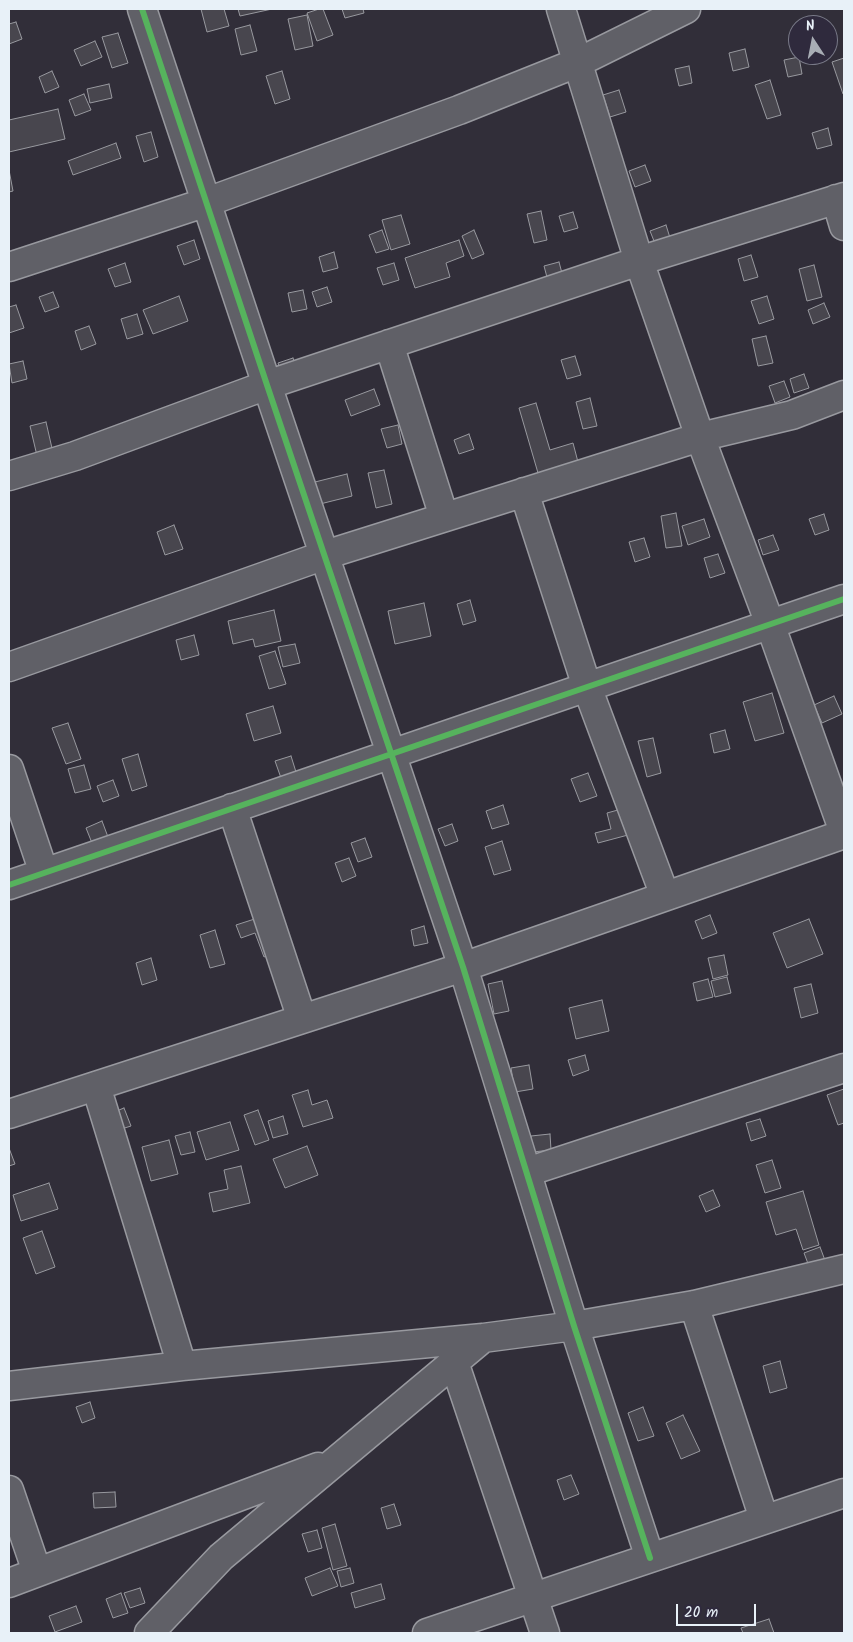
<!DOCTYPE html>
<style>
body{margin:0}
#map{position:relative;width:853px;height:1642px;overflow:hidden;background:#312e39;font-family:Kalam,sans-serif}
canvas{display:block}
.frame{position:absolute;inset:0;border:10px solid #e8f1f8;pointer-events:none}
.north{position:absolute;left:788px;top:15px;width:50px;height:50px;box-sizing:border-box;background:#2f2a3d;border:1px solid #797a88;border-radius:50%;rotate:349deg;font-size:14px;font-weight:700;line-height:20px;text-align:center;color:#e8f1f8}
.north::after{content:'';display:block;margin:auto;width:18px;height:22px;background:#a8adb5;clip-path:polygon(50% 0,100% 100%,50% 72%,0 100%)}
.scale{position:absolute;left:676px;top:1604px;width:80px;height:22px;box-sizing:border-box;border:2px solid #e8f1f8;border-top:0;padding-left:6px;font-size:15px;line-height:18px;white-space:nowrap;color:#e8f1f8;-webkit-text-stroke:4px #2f2a3d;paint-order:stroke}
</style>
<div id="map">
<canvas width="853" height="1642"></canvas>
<div class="frame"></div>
<div class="north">N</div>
<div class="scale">20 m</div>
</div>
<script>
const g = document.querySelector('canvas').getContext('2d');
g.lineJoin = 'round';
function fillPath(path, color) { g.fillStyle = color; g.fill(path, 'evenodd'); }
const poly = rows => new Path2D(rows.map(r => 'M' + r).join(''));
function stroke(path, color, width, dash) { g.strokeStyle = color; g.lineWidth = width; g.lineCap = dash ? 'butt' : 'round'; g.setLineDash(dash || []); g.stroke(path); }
const building = poly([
 [201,9,224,9,229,26,207,32,201,9],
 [238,9,272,9,240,16,238,9],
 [319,9,323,9,333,35,317,41,307,13,319,9],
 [342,9,363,9,364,13,345,18,342,9],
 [307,15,313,46,295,50,288,19,307,15],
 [16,22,22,39,9,44,9,24,16,22],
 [250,25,257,51,241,55,235,29,250,25],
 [118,33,128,63,112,68,102,37,118,33],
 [95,41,102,57,81,66,74,50,95,41],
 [745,49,749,67,733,71,729,53,745,49],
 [799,57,802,74,788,77,784,60,799,57],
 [844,58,844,94,843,94,832,62,844,58],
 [689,66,692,83,679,86,675,69,689,66],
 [52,71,59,87,45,93,39,77,52,71],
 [282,71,290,99,275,104,266,76,282,71],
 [770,80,781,115,767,119,755,85,770,80],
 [109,84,112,98,90,103,87,89,109,84],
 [619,90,626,112,610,117,603,95,619,90],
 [84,94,91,110,75,116,69,100,84,94],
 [58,109,65,139,9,152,9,120,58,109],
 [828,128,832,145,817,149,812,133,828,128],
 [151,132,158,157,144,162,136,136,151,132],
 [116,143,121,158,73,175,68,161,116,143],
 [645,165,651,181,635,187,629,171,645,165],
 [9,170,13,191,9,192,9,170],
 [541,211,547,240,534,243,527,214,541,211],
 [573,212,578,228,564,232,559,216,573,212],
 [401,215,410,244,391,250,382,220,401,215],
 [666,225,671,241,656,246,650,231,666,225],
 [382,230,389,249,376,253,369,235,382,230],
 [474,230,484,254,472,259,462,236,474,230],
 [194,240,200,259,184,265,177,246,194,240],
 [459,240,464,256,446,263,450,277,415,288,405,258,459,240],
 [334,252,338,268,323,272,319,257,334,252],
 [751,255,758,277,744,281,738,259,751,255],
 [559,262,563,277,548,281,544,266,559,262],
 [125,263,131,282,115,287,108,269,125,263],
 [394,263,399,280,383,285,377,268,394,263],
 [814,265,822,297,807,301,799,269,814,265],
 [327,287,332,302,317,307,312,292,327,287],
 [303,290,307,309,292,312,288,293,303,290],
 [53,292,59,307,45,312,39,297,53,292],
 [179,296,188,321,153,334,143,310,179,296],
 [767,296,774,319,759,324,751,301,767,296],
 [824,303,830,317,813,324,808,310,824,303],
 [16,305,24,328,9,333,9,307,16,305],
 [137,314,143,334,127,339,121,319,137,314],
 [89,326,96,344,81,350,75,331,89,326],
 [766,336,773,363,758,366,752,339,766,336],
 [575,356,581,375,567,379,561,360,575,356],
 [293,358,298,372,282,377,278,363,293,358],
 [23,361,27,379,12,383,9,364,23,361],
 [804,374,809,388,794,393,790,379,804,374],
 [784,381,790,397,775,403,769,386,784,381],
 [374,389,380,405,351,416,345,400,374,389],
 [590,398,597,426,583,429,576,402,590,398],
 [536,403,550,450,573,443,578,462,538,473,519,408,536,403],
 [46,422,54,457,38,460,30,426,46,422],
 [398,425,402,444,387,448,381,429,398,425],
 [469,434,474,449,459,454,454,440,469,434],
 [384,470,392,504,376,508,368,473,384,470],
 [347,474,352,496,320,504,315,482,347,474],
 [676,513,682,546,666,548,661,516,676,513],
 [824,514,829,530,815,535,809,519,824,514],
 [704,519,710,537,688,545,682,526,704,519],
 [174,525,183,549,165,555,157,532,174,525],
 [773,535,779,550,763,555,758,540,773,535],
 [644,538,650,557,635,562,629,542,644,538],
 [718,554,725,573,710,578,704,558,718,554],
 [470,600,476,621,463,625,457,604,470,600],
 [424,603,431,636,395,644,388,611,424,603],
 [274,610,281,641,255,647,253,639,233,644,228,621,274,610],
 [194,635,199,655,181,660,176,640,194,635],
 [295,644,300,663,283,667,278,647,295,644],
 [275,651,286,684,269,689,259,656,275,651],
 [772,693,784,733,755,741,743,702,772,693],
 [834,696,842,714,822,723,814,705,834,696],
 [273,706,281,733,254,741,246,714,273,706],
 [68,723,81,759,66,764,52,728,68,723],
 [725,730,730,749,714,753,710,734,725,730],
 [653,738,661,773,647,777,638,741,653,738],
 [138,754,147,786,132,791,122,759,138,754],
 [291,756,296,772,281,778,275,761,291,756],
 [84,765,91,789,75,793,68,769,84,765],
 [588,773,597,796,580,802,571,779,588,773],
 [113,780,119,796,103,802,97,786,113,780],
 [503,805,509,824,492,829,486,811,503,805],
 [636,805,643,831,598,843,595,833,611,829,607,813,636,805],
 [102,821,108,837,92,843,86,828,102,821],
 [452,824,458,841,445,846,438,829,452,824],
 [365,838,372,857,358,862,351,843,365,838],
 [502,841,511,870,494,875,485,847,502,841],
 [349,858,356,876,342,882,335,863,349,858],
 [267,915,280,951,264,957,255,933,241,938,236,925,267,915],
 [710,915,717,933,702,939,695,921,710,915],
 [809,919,823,954,787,968,773,933,809,919],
 [424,926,428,943,414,946,411,930,424,926],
 [215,930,225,964,210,968,200,935,215,930],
 [724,955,728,975,713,979,708,958,724,955],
 [151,958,157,980,142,985,136,963,151,958],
 [727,977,731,993,715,997,711,981,727,977],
 [708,979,713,997,697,1001,693,983,708,979],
 [502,981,509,1011,494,1014,488,984,502,981],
 [811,984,818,1013,801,1018,794,988,811,984],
 [602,1000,609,1031,576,1039,569,1008,602,1000],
 [585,1055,589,1070,573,1076,568,1060,585,1055],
 [529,1065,533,1089,515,1092,511,1068,529,1065],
 [844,1089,844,1123,838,1125,827,1095,844,1089],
 [308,1090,312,1105,327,1100,333,1118,303,1127,292,1095,308,1090],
 [124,1108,131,1126,115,1131,109,1114,124,1108],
 [258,1110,269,1140,255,1145,244,1115,258,1110],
 [283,1116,288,1134,273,1138,268,1121,283,1116],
 [760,1119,766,1136,751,1141,746,1123,760,1119],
 [230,1122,239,1150,206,1160,197,1132,230,1122],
 [190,1132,195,1152,181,1155,175,1136,190,1132],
 [550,1134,551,1150,533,1152,531,1136,550,1134],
 [169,1140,178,1174,151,1181,142,1147,169,1140],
 [307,1146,318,1175,285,1188,273,1159,307,1146],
 [9,1148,15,1164,9,1166,9,1148],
 [772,1160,781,1188,765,1193,756,1165,772,1160],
 [241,1166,250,1203,213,1212,209,1193,228,1189,224,1170,241,1166],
 [49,1183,58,1209,21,1221,13,1195,49,1183],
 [713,1190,720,1206,706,1212,699,1196,713,1190],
 [803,1191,819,1245,803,1250,796,1229,776,1235,766,1202,803,1191],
 [42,1231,55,1267,36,1274,23,1238,42,1231],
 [820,1247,826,1263,810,1269,804,1253,820,1247],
 [780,1361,787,1388,770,1393,763,1366,780,1361],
 [90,1402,95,1418,82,1423,76,1407,90,1402],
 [643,1407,654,1436,638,1441,628,1413,643,1407],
 [683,1415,700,1451,681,1459,666,1423,683,1415],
 [571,1475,579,1494,564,1500,557,1480,571,1475],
 [115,1492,116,1507,94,1508,93,1493,115,1492],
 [394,1504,401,1525,387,1529,381,1508,394,1504],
 [335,1524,347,1566,333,1570,322,1528,335,1524],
 [317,1530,322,1548,308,1552,302,1534,317,1530],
 [330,1568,338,1586,312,1596,305,1578,330,1568],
 [350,1568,354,1583,341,1587,337,1571,350,1568],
 [381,1584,385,1599,355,1608,351,1593,381,1584],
 [140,1588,145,1603,130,1608,124,1593,140,1588],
 [121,1593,128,1613,113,1618,106,1599,121,1593],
 [76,1606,82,1622,55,1632,49,1616,76,1606],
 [769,1619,774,1633,743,1633,741,1628,769,1619]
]);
fillPath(building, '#48464e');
stroke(building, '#98999f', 1);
const minor = poly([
 [142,9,267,385,463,967,574,1326,650,1558],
 [561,9,639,261,700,437,770,624,844,832],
 [836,199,844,226],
 [9,267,207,202,459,110,579,62,686,9],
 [389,344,444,517],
 [9,476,75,456,267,385,639,261,844,197],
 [524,492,587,687,665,896],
 [9,667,325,555,700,437,792,415,844,395],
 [9,769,44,873],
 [232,808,302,1019],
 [9,885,844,599],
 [96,1086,182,1366],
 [9,1114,463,967,844,834],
 [527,1172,844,1068],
 [694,1305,764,1519],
 [454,1362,545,1633],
 [9,1386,182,1366,483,1338,574,1326,694,1305,844,1269],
 [9,1490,37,1572],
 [9,1583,318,1467],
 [149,1633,221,1557,483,1338],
 [427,1633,844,1493]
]);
stroke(minor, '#98999f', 31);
stroke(minor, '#606067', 28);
stroke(poly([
 [142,9,267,385,463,967,574,1326,650,1558],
 [9,885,844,599]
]), '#56b35d', 6);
</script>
